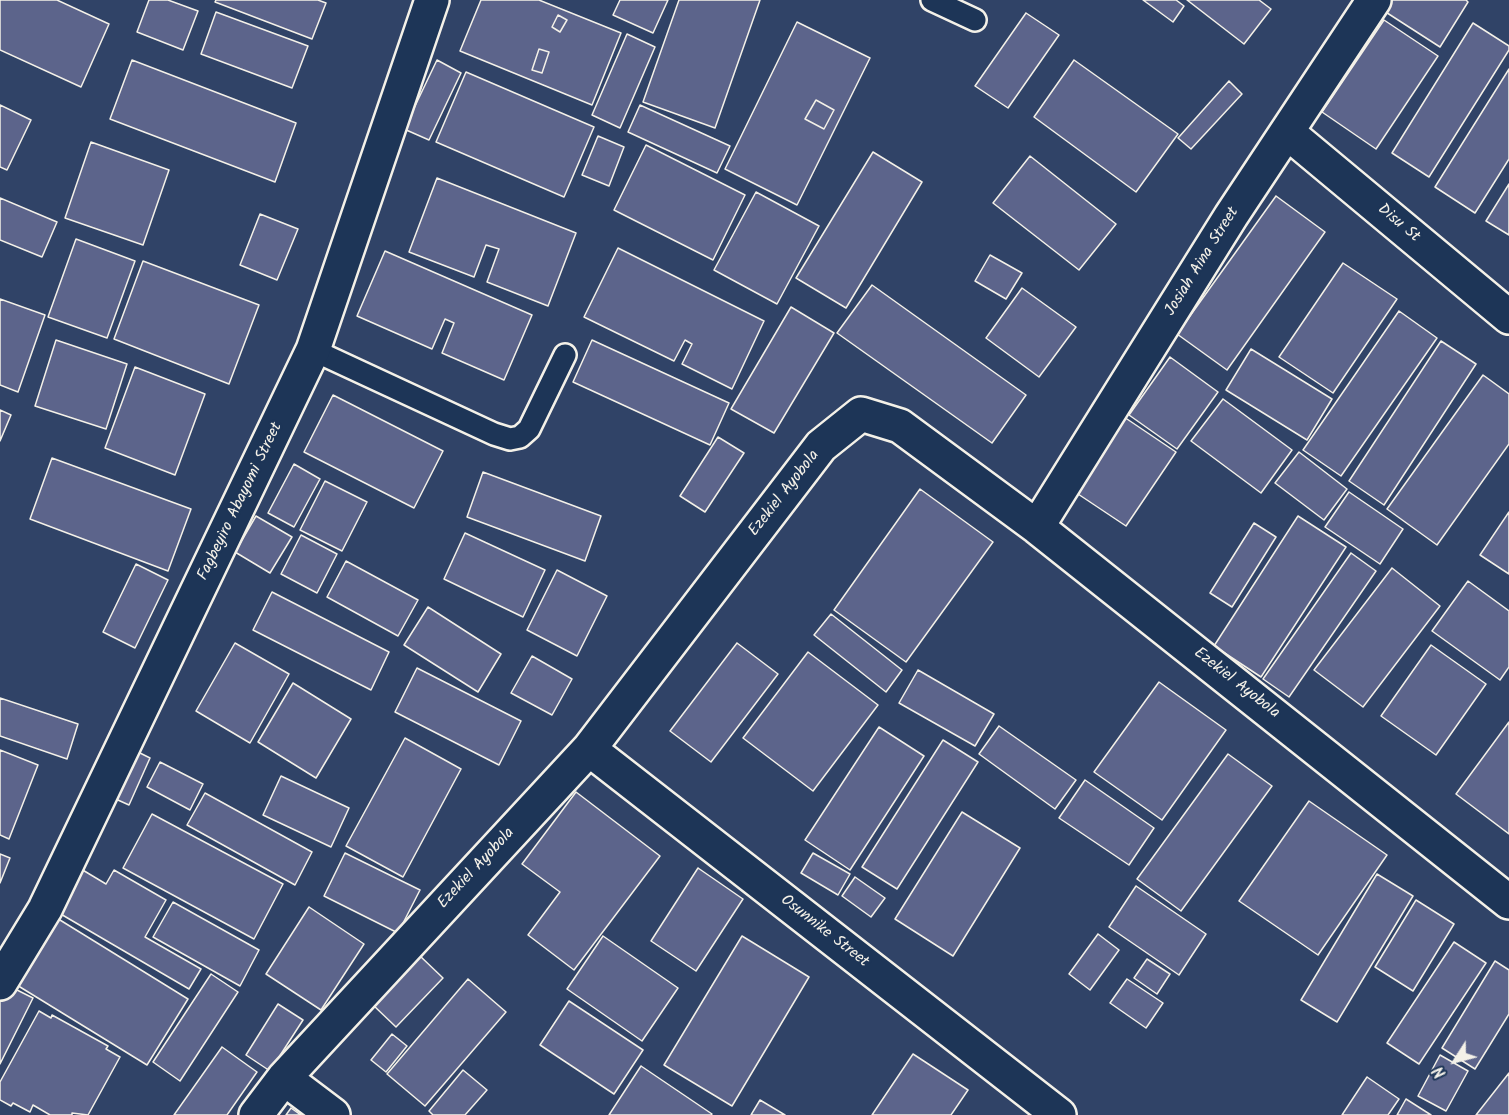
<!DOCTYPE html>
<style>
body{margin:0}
#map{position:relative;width:1509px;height:1115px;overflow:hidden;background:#304367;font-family:Kalam,sans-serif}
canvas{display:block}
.north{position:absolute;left:1425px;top:1031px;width:60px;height:60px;-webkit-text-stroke:4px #1d3557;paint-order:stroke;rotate:234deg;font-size:16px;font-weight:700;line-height:24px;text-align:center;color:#f4f1e8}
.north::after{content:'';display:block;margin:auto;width:21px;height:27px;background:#f4f1e8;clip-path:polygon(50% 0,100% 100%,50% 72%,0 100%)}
</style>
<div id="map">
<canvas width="1509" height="1115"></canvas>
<div class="north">N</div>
</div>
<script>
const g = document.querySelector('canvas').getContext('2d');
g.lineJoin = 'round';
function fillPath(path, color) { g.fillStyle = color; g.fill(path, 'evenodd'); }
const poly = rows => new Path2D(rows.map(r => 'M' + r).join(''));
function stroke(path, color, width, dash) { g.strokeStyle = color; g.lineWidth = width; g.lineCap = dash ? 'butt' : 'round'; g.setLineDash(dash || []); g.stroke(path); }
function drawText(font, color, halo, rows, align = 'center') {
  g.font = font + ' Kalam,sans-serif'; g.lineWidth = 4.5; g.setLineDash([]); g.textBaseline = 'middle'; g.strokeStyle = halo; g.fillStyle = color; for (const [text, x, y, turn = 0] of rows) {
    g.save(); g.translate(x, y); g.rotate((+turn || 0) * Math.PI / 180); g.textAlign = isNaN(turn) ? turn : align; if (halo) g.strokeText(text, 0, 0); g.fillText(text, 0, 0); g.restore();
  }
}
const building = poly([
 [0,0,57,0,109,24,81,87,0,50,0,0],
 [149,0,168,0,198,11,183,50,137,32,149,0],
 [216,0,318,0,326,3,312,39,215,2,216,0],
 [481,0,539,0,621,33,592,105,460,51,481,0],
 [558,15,567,20,560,32,552,27,558,15],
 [539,49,549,52,542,73,532,70,539,49],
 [620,0,668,0,653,33,613,15,620,0],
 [679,0,760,0,715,128,643,102,679,0],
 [1143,0,1176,0,1184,6,1173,22,1143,0],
 [1187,0,1259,0,1271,9,1244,44,1187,0],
 [1387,0,1466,0,1468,2,1440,47,1381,9,1387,0],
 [216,12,308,46,292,88,201,54,216,12],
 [1026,13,1059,35,1008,108,975,86,1026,13],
 [558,15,567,20,560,32,552,27,558,15],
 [1384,20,1438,56,1376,149,1322,112,1384,20],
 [797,22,870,58,797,205,725,169,797,22],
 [816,100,834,110,824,129,805,119,816,100],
 [1473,23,1509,46,1509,50,1429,177,1392,153,1473,23],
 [627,34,655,47,620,128,592,115,627,34],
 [539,49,549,52,542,73,532,70,539,49],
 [132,60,296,123,275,182,110,119,132,60],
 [437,60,461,73,429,140,404,129,437,60],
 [1074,60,1178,134,1136,192,1034,117,1074,60],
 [1509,69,1509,159,1475,213,1435,187,1509,69],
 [466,72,594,127,564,197,436,142,466,72],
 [1229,81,1242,94,1191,149,1178,138,1229,81],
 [816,100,834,110,824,129,805,119,816,100],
 [0,105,31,120,7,170,0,167,0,105],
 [640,105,730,146,717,173,628,132,640,105],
 [598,136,624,147,609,186,582,175,598,136],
 [91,142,169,170,143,245,65,218,91,142],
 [646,145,745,195,713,260,614,210,646,145],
 [873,152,922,182,846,308,796,278,873,152],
 [1030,156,1116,224,1079,270,993,203,1030,156],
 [437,178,576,233,548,306,487,282,499,249,486,245,474,277,409,252,437,178],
 [1509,184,1509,235,1486,221,1509,184],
 [756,192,819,226,777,304,714,270,756,192],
 [1276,196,1325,232,1227,370,1177,334,1276,196],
 [0,198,57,222,42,257,0,240,0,198],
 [260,214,298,229,277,280,240,265,260,214],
 [76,239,135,261,107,338,48,317,76,239],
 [618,248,764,321,732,389,682,364,692,344,685,340,674,361,584,317,618,248],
 [385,251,532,315,504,380,442,353,454,323,445,319,432,349,357,316,385,251],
 [990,255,1022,273,1006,299,975,281,990,255],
 [143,261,259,305,229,384,114,339,143,261],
 [1343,263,1397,299,1333,393,1279,357,1343,263],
 [872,285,1026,395,992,443,837,333,872,285],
 [1022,288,1076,327,1039,377,986,338,1022,288],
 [0,299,45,315,18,392,0,385,0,299],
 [791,307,834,333,774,433,731,409,791,307],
 [1399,311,1437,338,1341,476,1303,450,1399,311],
 [56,340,127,364,106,429,35,406,56,340],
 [592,340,729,403,710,445,573,382,592,340],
 [1441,341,1476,364,1384,505,1349,481,1441,341],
 [1251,349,1332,399,1307,440,1226,390,1251,349],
 [1170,357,1218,392,1177,449,1129,415,1170,357],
 [135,367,205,394,175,475,105,448,135,367],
 [1483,375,1509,394,1509,444,1437,545,1387,509,1483,375],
 [333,395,443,451,414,508,304,452,333,395],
 [1223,399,1292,450,1261,493,1191,441,1223,399],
 [0,410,11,415,0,441,0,410],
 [1124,417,1176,452,1126,526,1075,492,1124,417],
 [718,437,744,453,705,512,680,496,718,437],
 [1299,452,1347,489,1324,520,1275,483,1299,452],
 [52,458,191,509,168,571,30,519,52,458],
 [294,464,320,479,294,527,268,513,294,464],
 [483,472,601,516,585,561,467,517,483,472],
 [325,481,367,502,342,551,300,530,325,481],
 [920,489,993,542,906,662,834,610,920,489],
 [1349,492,1403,529,1380,564,1325,527,1349,492],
 [1509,512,1509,574,1480,555,1509,512],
 [256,516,292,537,270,573,235,552,256,516],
 [1298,516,1346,547,1261,677,1214,646,1298,516],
 [1254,523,1276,537,1232,607,1210,593,1254,523],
 [465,533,545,570,523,617,444,579,465,533],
 [301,535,337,554,317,593,281,574,301,535],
 [1351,553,1376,571,1289,697,1263,679,1351,553],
 [346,561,418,600,398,636,327,597,346,561],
 [136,564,168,580,135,648,103,632,136,564],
 [1392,568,1440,606,1363,707,1314,670,1392,568],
 [557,570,607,596,577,656,527,630,557,570],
 [1468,581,1509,611,1509,667,1500,680,1432,631,1468,581],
 [272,592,389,652,371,690,253,630,272,592],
 [428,607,501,654,478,692,404,645,428,607],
 [831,614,902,670,886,692,814,635,831,614],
 [235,643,289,674,250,743,196,711,235,643],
 [737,643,778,674,711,762,670,731,737,643],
 [1431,645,1486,684,1436,755,1381,716,1431,645],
 [808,652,878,705,813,791,743,738,808,652],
 [532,656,572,679,552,715,511,693,532,656],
 [417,668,521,721,499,765,395,712,417,668],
 [918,670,994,714,975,746,899,703,918,670],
 [1159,682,1226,730,1162,820,1094,772,1159,682],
 [293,683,351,719,316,778,258,742,293,683],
 [0,698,78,724,67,759,0,736,0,698],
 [1509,722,1509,834,1456,794,1509,722],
 [999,726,1076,780,1055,809,979,754,999,726],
 [879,727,924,756,850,870,805,840,879,727],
 [405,738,461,769,403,877,346,846,405,738],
 [943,740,978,762,897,889,862,867,943,740],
 [130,748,150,758,129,805,109,796,130,748],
 [0,750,38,765,9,839,0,835,0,750],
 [1228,754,1272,786,1181,911,1137,879,1228,754],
 [160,762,203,784,190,810,147,787,160,762],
 [281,776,349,808,331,847,263,815,281,776],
 [1085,780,1154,828,1129,865,1059,818,1085,780],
 [576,792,660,856,574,970,528,935,560,892,522,864,576,792],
 [205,793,312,852,295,885,187,825,205,793],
 [1309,801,1387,855,1318,955,1239,901,1309,801],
 [962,812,1020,848,953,956,895,919,962,812],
 [152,814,283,884,254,939,123,868,152,814],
 [345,853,420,890,398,933,324,896,345,853],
 [813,853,850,874,838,895,801,873,813,853],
 [0,854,10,858,0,883,0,854],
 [71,863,106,884,114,870,166,900,145,937,201,969,189,989,47,906,71,863],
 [698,868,743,899,696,971,651,941,698,868],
 [1377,874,1413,896,1337,1022,1301,1000,1377,874],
 [855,877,885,898,871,917,842,896,855,877],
 [1136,886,1206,934,1179,975,1109,927,1136,886],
 [1416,900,1454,924,1413,991,1375,967,1416,900],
 [173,902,259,950,240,986,153,937,173,902],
 [309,907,364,944,321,1010,266,974,309,907],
 [47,912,188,999,147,1065,7,979,47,912],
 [1098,934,1119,950,1090,990,1069,974,1098,934],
 [603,936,678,988,642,1041,567,989,603,936],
 [742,936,809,977,732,1106,664,1065,742,936],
 [1454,942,1486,963,1419,1064,1387,1043,1454,942],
 [419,955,443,978,396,1027,373,1005,419,955],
 [1147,959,1170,974,1157,994,1134,978,1147,959],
 [1495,961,1509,970,1509,1014,1475,1069,1442,1048,1495,961],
 [211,974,238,992,180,1081,153,1062,211,974],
 [468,979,506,1012,425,1106,387,1074,468,979],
 [1127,979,1163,1003,1146,1028,1110,1003,1127,979],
 [5,984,33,998,0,1064,0,995,5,984],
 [569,1001,643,1050,614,1094,540,1045,569,1001],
 [278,1004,303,1020,270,1071,246,1055,278,1004],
 [39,1011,51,1018,52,1015,108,1046,106,1049,120,1057,88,1115,72,1113,72,1115,50,1115,33,1105,30,1112,13,1103,11,1106,0,1100,0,1082,39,1011],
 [392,1034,407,1046,386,1072,371,1060,392,1034],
 [222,1047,257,1072,227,1115,174,1115,222,1047],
 [913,1054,968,1090,951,1115,872,1115,913,1054],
 [1440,1055,1468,1071,1446,1111,1418,1096,1440,1055],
 [641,1066,712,1114,711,1115,609,1115,641,1066],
 [463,1070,487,1090,465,1115,433,1115,429,1111,463,1070],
 [1509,1073,1509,1115,1476,1115,1509,1073],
 [1367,1077,1399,1099,1388,1115,1342,1115,1367,1077],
 [1406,1099,1431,1115,1397,1115,1406,1099],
 [760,1100,785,1115,751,1115,760,1100],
 [291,1108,301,1115,286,1115,291,1108]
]);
fillPath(building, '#5c648b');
stroke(building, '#f4f1e8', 1.5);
const service = poly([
 [932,0,975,20],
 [313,350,494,434,510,439,520,437,529,429,565,355]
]);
const minor = poly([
 [1287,132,1509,317],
 [1037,527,1231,216,1374,0],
 [589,749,1059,1115],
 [284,1078,333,1115],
 [256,1115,284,1078,589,749,821,446,861,414,900,426,1037,527,1509,902]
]);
const tertiary = poly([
 [0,983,45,909,313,350,432,0]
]);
stroke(service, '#f4f1e8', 26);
stroke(minor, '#f4f1e8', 38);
stroke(tertiary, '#f4f1e8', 38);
stroke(service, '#1d3557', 21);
stroke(minor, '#1d3557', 33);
stroke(tertiary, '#1d3557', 33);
drawText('16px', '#f4f1e8', '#1d3557', [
 ["Disu St",1398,224,40],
 ["Josiah Aina Street",1203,262,-58],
 ["Ezekiel Ayobola",785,494,-52],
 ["Fagbeyiro Abayomi Street",241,502,-64],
 ["Ezekiel Ayobola",1236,684,38],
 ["Ezekiel Ayobola",477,869,-47],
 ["Osunnike Street",824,932,38]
]);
</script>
